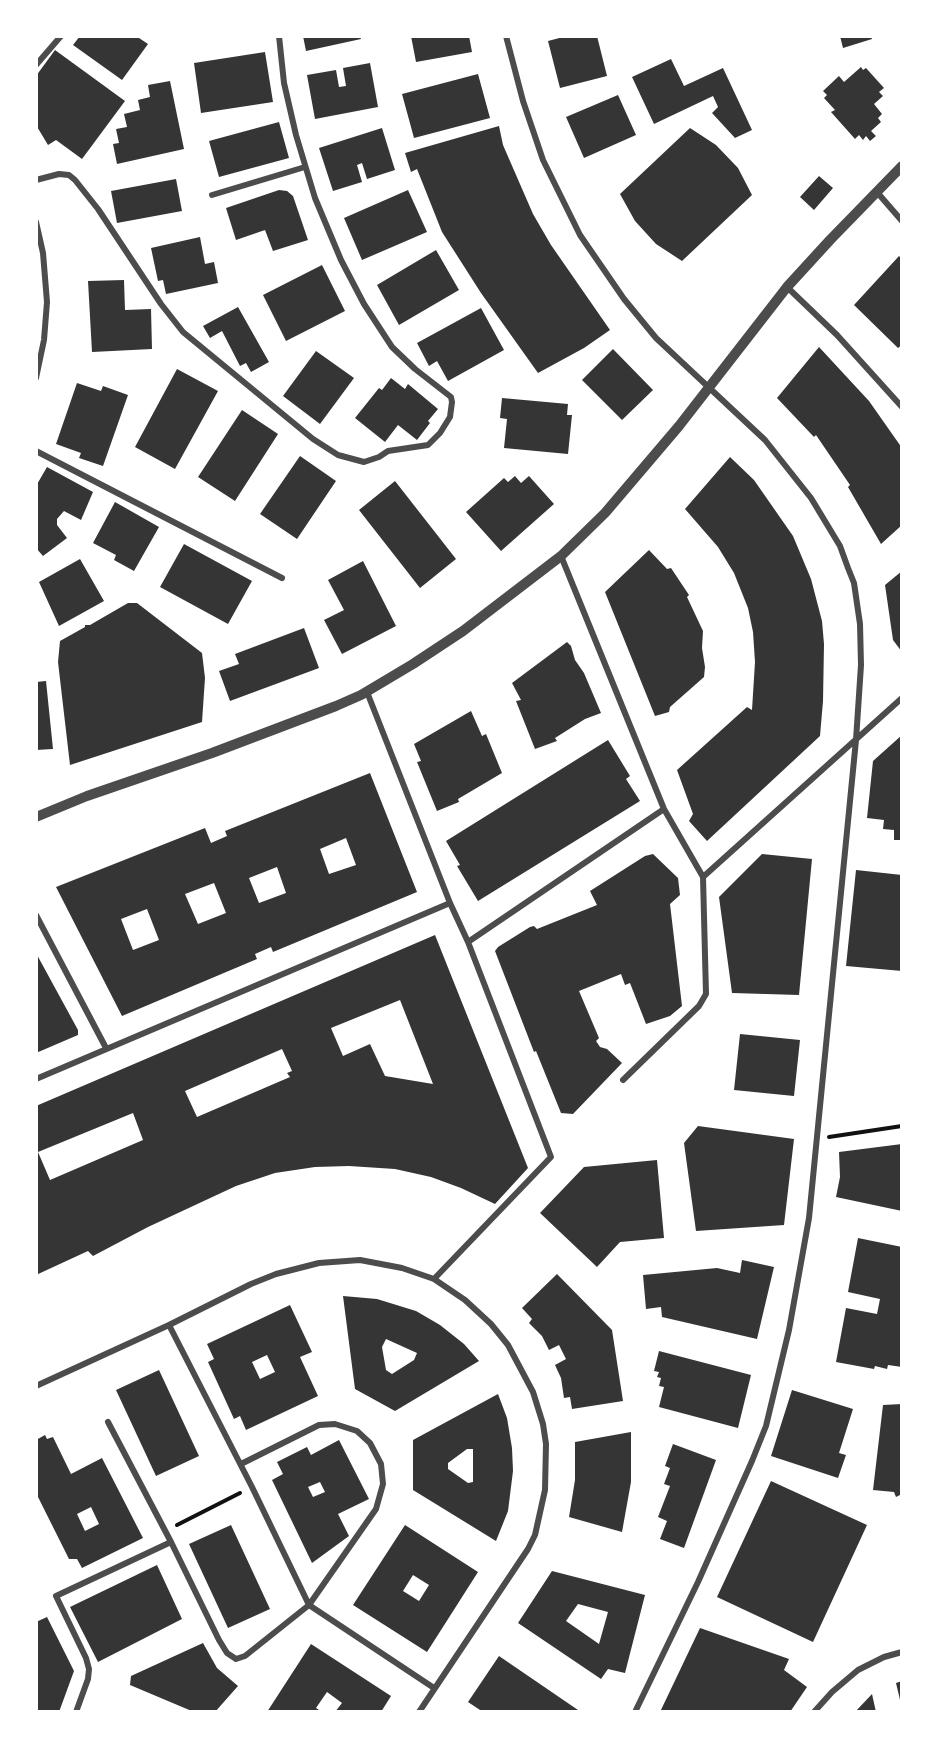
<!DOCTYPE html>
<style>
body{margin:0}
#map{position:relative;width:938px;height:1748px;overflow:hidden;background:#fff;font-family:"Fira Sans",sans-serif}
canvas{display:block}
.frame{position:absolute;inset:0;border:38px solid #fff;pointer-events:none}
</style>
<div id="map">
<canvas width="938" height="1748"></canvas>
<div class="frame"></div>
</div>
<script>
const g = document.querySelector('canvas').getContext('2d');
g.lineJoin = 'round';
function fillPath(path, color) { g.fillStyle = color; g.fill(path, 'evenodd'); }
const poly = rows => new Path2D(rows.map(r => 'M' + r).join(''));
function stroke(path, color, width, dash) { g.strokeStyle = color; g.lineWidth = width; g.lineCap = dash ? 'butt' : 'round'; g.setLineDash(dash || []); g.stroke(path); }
fillPath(poly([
 [80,36,136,36,148,44,122,80,73,45],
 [303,36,360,36,361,39,306,51],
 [411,36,469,36,472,52,416,62],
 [567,36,597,36,607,76,560,88,548,41],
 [840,36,871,36,872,39,843,48],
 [55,50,125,101,82,159,56,140,48,145,36,125,36,76],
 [265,52,273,102,201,113,194,63],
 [671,59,684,86,723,68,752,130,735,138,712,113,718,107,713,96,654,124,632,77],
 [370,63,378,107,315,119,307,75,336,70,339,87,346,86,343,68],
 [861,67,863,70,866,68,884,88,879,92,883,96,874,104,882,114,878,118,881,122,871,131,876,136,870,141,866,136,863,140,859,135,855,139,831,112,835,110,824,98,827,95,823,91,839,76,844,82],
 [478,74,490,118,414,138,402,94],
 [170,81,184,149,117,164,113,144,119,143,116,129,127,127,124,114,140,110,138,100,150,97,148,85],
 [618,95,636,135,584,158,566,117],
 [279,122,289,158,219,177,209,141],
 [499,126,503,145,533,214,551,245,610,330,584,348,538,373,481,293,442,232,417,169,411,172,405,153],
 [382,128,395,170,367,179,362,163,357,165,362,182,333,191,319,148],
 [690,128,716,145,738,168,752,195,682,261,656,244,635,221,620,194],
 [819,176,833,188,814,210,800,197],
 [176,179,182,211,117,223,111,191],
 [279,190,287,191,293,196,308,240,273,251,265,230,236,240,226,208],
 [408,190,427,232,362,260,344,218],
 [200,237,205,264,214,262,218,283,166,294,163,280,158,281,151,248],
 [436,250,459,290,399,325,377,285],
 [899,256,902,259,902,345,898,348,854,305],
 [322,265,345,311,286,341,263,295],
 [124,280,125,310,151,309,152,349,92,352,88,281],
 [238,307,269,362,251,372,246,363,240,366,222,331,210,338,203,326],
 [481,308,504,350,448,381,437,361,429,366,417,343],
 [819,347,869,401,902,448,902,525,881,544,848,487,850,485,816,435,814,437,777,398],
 [613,349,653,390,622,420,582,380],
 [316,351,354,378,320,424,283,396],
 [177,369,218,391,175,469,135,447],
 [391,378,405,389,408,384,438,409,428,421,430,423,417,440,398,425,385,442,355,418,379,388,382,390],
 [77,383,101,391,103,386,128,395,103,466,79,458,81,453,56,444],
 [502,398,568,404,567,415,572,415,568,454,504,448,507,419,500,418],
 [242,410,278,434,235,501,198,477],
 [300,456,336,481,297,539,260,514],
 [730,457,754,480,793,536,811,579,822,621,824,644,823,701,820,736,707,841,689,821,693,814,677,770,747,707,752,710,755,662,753,632,748,608,734,573,718,547,685,509],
 [47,467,93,492,81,520,64,511,57,519,57,525,67,538,43,556,36,548,36,486],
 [515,476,521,483,529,476,554,504,501,551,466,512,504,478,508,482],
 [395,481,456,559,420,588,359,510],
 [115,502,159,527,134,571,114,560,116,555,93,543],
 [184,544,252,581,228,624,160,587],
 [649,550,667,569,671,568,689,595,687,597,703,631,702,648,705,667,704,677,670,707,669,712,655,716,605,592],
 [80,559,104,601,59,626,39,582],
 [363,561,396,626,342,654,324,620,344,610,328,580],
 [902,571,902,652,893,640,885,585],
 [128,603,137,603,202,653,205,678,202,722,70,765,58,662,60,641,85,627,85,625,90,625],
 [304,628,319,668,230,701,219,671,239,664,235,654],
 [567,642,571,646,575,660,584,673,601,713,585,719,555,738,557,741,535,749,516,701,521,700,512,683],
 [46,681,53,749,36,750,36,682],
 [471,711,482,736,486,734,502,773,458,799,459,802,437,811,417,762,421,761,414,744],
 [902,735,902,840,894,840,894,830,883,829,884,820,867,818,873,761],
 [608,740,630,776,626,779,640,801,478,901,457,866,460,865,446,841],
 [370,773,417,892,273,952,271,947,255,954,257,959,122,1016,56,887,205,828,211,843,227,836,225,831],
 [346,838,356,865,329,874,320,849],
 [277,867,286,893,259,903,249,878],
 [214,883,226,913,198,924,185,894],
 [147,909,159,940,133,950,121,919],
 [653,854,678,878,680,895,670,904,682,1006,670,1016,646,1024,630,983,625,985,621,974,579,991,599,1038,596,1041,600,1047,607,1049,622,1063,573,1114,561,1113,536,1051,534,1052,495,951,498,947,530,927,534,926,537,929,597,905,590,891,645,856],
 [762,854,812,859,799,995,732,993,719,897],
 [856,870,902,875,902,971,846,966],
 [435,935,528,1168,495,1204,461,1188,431,1177,395,1169,349,1166,315,1167,275,1173,236,1186,148,1227,93,1256,88,1251,36,1275,36,1106],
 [400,1000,433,1084,385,1076,370,1044,343,1056,331,1028],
 [282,1049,292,1071,287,1073,290,1077,197,1117,185,1091],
 [133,1113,143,1140,50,1180,38,1152],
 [36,953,78,1030,78,1035,36,1053],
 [740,1034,800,1040,794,1096,734,1090],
 [698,1126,794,1139,784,1225,696,1231,684,1143],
 [902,1144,902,1211,836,1197,840,1177,839,1152],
 [657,1160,664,1238,620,1242,597,1267,540,1213,584,1167],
 [858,1238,902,1247,902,1367,888,1365,887,1369,875,1366,874,1369,836,1362,846,1308,877,1314,880,1299,848,1292],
 [742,1260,774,1267,757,1339,662,1317,661,1307,646,1309,643,1275,717,1268,740,1273],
 [557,1274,612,1330,623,1401,572,1409,570,1397,564,1398,561,1378,555,1365,566,1359,559,1345,549,1350,542,1336,529,1323,532,1319,522,1308],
 [343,1296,377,1299,416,1311,440,1325,464,1344,479,1361,395,1411,355,1389],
 [386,1339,417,1353,414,1360,392,1374,386,1370,382,1347],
 [290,1305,312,1352,300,1357,318,1396,246,1430,240,1416,234,1419,208,1362,214,1359,207,1344],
 [267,1355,275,1372,260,1379,252,1362],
 [659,1351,751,1375,738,1428,659,1407,664,1387,659,1386,661,1378,657,1377,659,1372,654,1371],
 [159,1370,199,1456,156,1476,116,1390],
 [792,1390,853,1409,839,1453,846,1455,838,1478,771,1456],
 [498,1394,507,1418,512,1448,513,1471,508,1511,496,1541,413,1490,413,1440],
 [467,1449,473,1449,473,1482,468,1483,448,1469,448,1463],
 [902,1404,902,1494,896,1497,894,1492,873,1490,883,1405],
 [631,1432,631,1482,622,1532,569,1517,575,1480,575,1442],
 [45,1435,47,1439,53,1437,71,1474,102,1458,143,1538,82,1568,77,1559,69,1559,36,1493,36,1440],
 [91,1507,99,1524,85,1531,77,1514],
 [339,1440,369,1499,338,1514,349,1536,312,1563,272,1480,283,1474,277,1462,307,1447,311,1455],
 [320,1482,325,1492,313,1497,308,1487],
 [673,1444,716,1460,684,1548,660,1539,667,1521,658,1517,670,1486,664,1484,670,1468,665,1466],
 [771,1481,867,1525,813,1642,717,1597],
 [231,1525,270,1609,228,1628,189,1544],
 [405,1525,478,1572,427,1652,353,1605],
 [413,1575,429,1585,419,1601,403,1591],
 [157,1565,182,1619,98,1662,70,1607],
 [552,1571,645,1595,625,1673,608,1669,601,1679,518,1623],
 [578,1604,608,1612,599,1644,566,1621],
 [47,1617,74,1671,59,1712,36,1712,36,1622],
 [700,1628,789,1659,784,1670,807,1687,790,1712,660,1712],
 [203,1643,217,1668,238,1686,215,1712,194,1712,130,1685,131,1676],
 [311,1644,391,1696,381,1712,335,1712,342,1703,327,1692,316,1708,322,1712,267,1712],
 [499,1656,578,1710,577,1712,483,1712,468,1702],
 [902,1681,902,1704,901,1704,896,1683],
 [872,1694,876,1712,855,1712]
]), '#353535');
stroke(poly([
 [829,1137,902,1126],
 [177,1525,240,1493]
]), '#111', 4);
stroke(poly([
 [506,36,523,101,543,160,580,235,624,299,656,338,765,440,811,498,840,546,848,568,854,583,860,624,861,665,856,740,809,1218,789,1330,766,1426,752,1461,698,1582,635,1712],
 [36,65,61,36],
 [36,180,59,174,69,175,75,180,98,209,161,304,183,332,313,439,338,455,364,462,379,457,388,451,428,445,440,433,450,417,452,402,451,397,415,369,392,347,364,304,341,260,315,198,296,135,284,83,279,36],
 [876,191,902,221],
 [212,195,305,167],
 [36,222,43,253,47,302,44,340,36,378],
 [787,287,837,335,902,407],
 [36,451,282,578],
 [561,556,664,809,703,877,706,994,699,1006,623,1080],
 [367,692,450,903,468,942,551,1157,434,1279],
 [703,877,902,698],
 [36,915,106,1048],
 [468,942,664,809],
 [36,1079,450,903],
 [169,1325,252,1487,309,1605,434,1688],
 [36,1386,169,1325,251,1284,276,1274,319,1263,360,1260,402,1268,434,1279,465,1300,491,1324,508,1345,533,1392,543,1424,546,1444,545,1490,535,1535,528,1549,419,1712],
 [108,1422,171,1542,219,1640,227,1653,236,1659,245,1656,309,1605,376,1509,383,1484,381,1464,370,1443,357,1431,335,1424,319,1425,241,1464],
 [76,1712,88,1679,89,1669,86,1658,56,1596,171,1542],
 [814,1712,832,1692,858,1670,884,1657,902,1652]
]), '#4c4c4c', 6);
stroke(poly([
 [36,817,87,796,212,753,336,706,361,695,413,664,463,631,561,556,605,513,679,426,787,287,830,240,902,166]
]), '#4c4c4c', 10);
</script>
